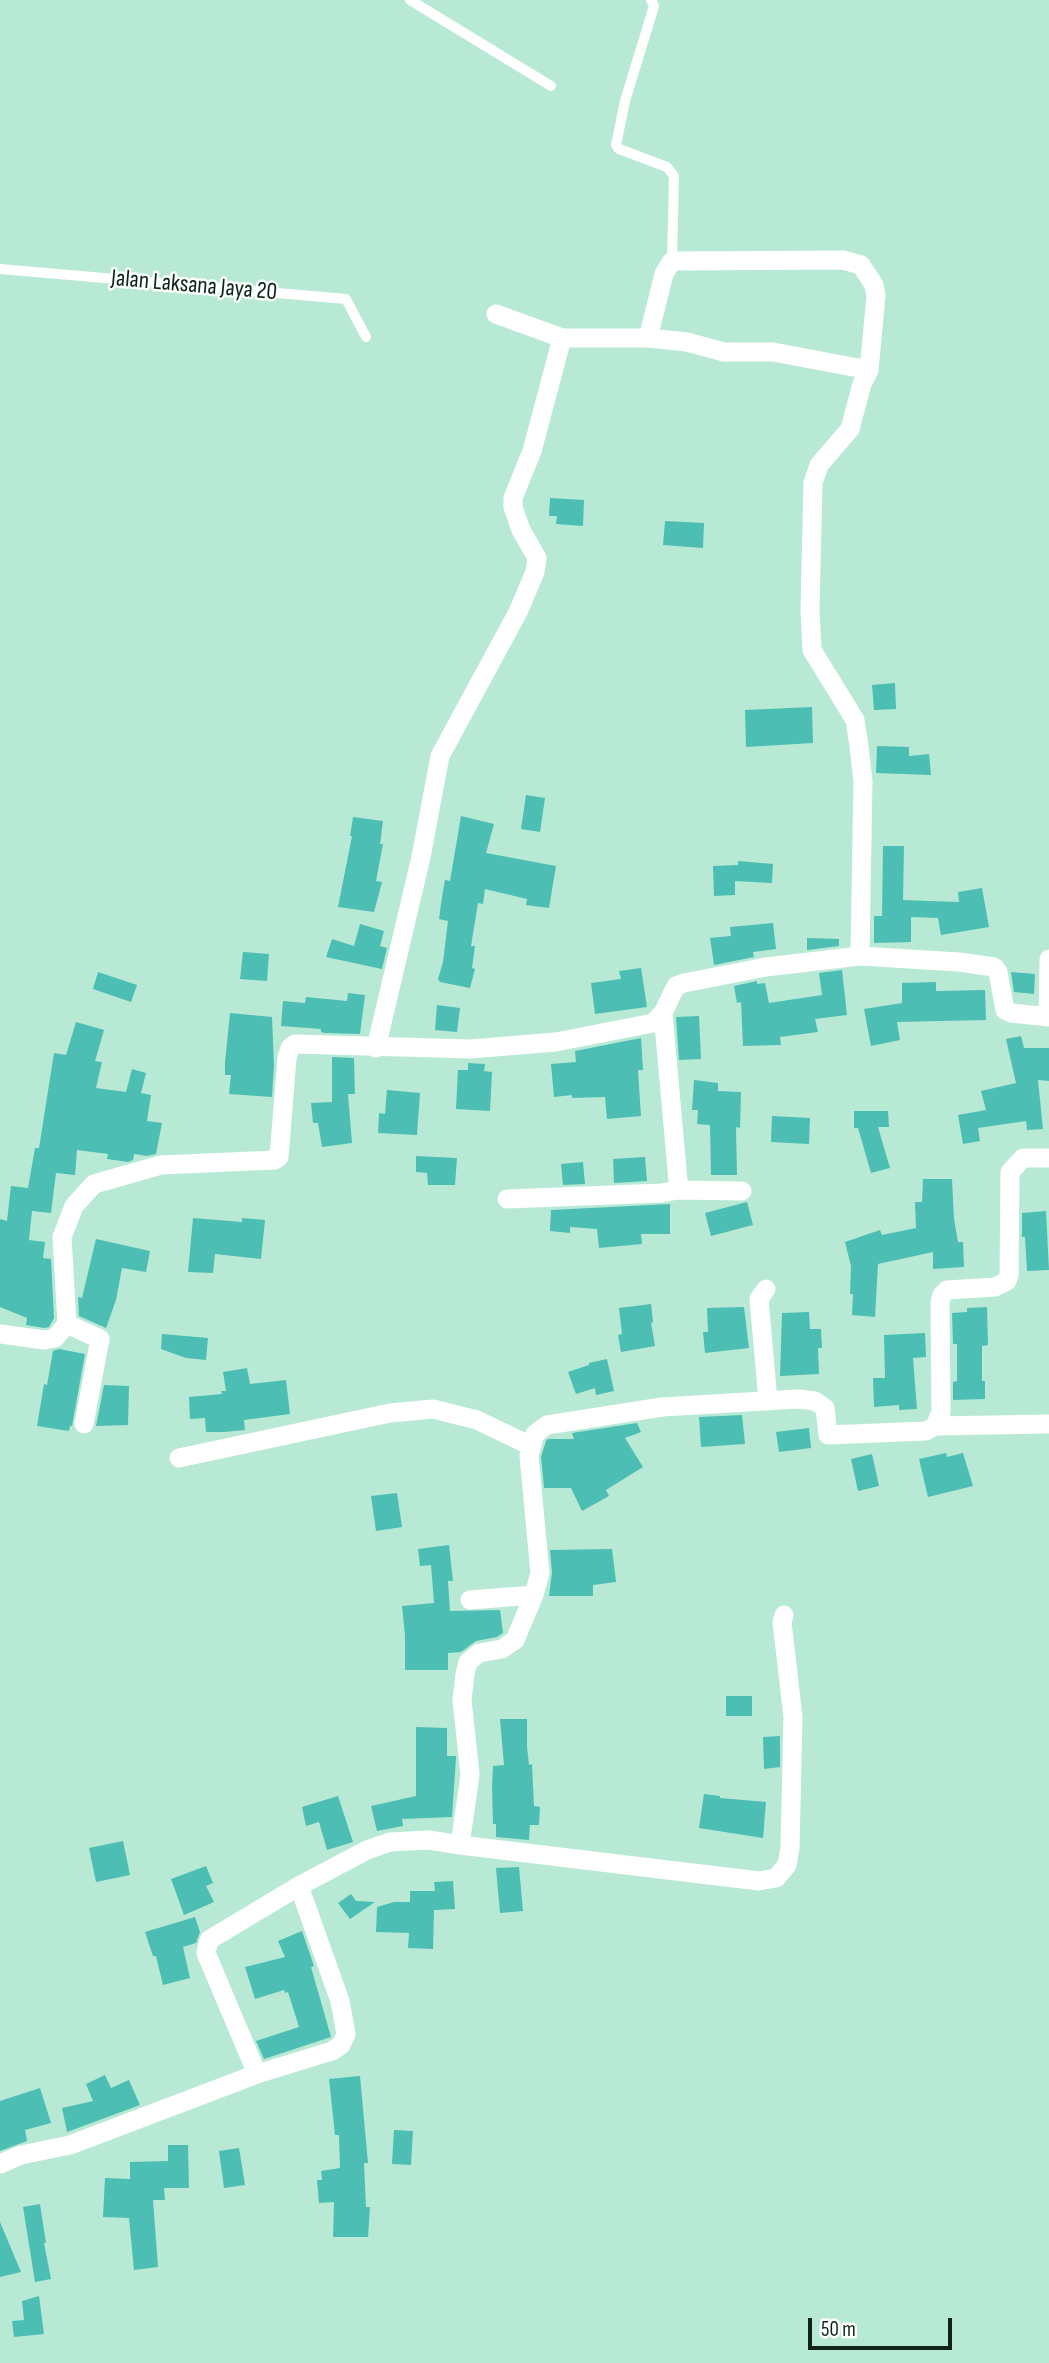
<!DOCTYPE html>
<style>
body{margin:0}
#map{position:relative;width:1049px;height:2363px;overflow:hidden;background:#b8e9d4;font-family:"Sofia Sans Condensed",sans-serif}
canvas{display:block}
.scale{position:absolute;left:808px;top:2318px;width:144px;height:32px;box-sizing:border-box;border:4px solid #0f221b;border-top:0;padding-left:9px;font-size:21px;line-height:24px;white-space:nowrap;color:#0f221b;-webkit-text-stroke:5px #fafffc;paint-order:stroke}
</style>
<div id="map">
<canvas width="1049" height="2363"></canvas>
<div class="scale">50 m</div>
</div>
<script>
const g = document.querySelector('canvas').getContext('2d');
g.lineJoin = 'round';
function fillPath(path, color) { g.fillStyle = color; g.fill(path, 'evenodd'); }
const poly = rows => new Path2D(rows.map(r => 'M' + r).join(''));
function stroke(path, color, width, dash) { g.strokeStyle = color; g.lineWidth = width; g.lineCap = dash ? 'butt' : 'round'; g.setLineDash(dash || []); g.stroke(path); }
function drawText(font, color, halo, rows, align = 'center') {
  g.font = font + ' "Sofia Sans Condensed",sans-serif'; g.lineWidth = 5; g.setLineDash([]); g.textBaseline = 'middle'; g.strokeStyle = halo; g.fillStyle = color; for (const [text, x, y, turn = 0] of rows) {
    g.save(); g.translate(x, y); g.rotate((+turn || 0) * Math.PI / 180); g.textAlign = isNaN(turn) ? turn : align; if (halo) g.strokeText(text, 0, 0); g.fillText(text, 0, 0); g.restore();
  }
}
fillPath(poly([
 [550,498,584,500,583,526,556,524,557,516,549,516],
 [665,521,704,523,703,548,663,545],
 [895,683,896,709,874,710,872,685],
 [812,707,813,743,746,747,745,710],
 [877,746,909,747,909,756,929,754,931,775,876,773],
 [526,795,545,798,540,832,521,829],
 [461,816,494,824,486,853,556,866,549,908,526,905,527,899,485,889,483,904,478,903,471,946,475,946,472,968,475,969,470,988,440,982,438,979,443,962,448,921,439,919,442,897,445,880,450,881],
 [353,817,383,821,380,844,383,844,376,881,382,882,374,912,338,907,352,836,350,836],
 [883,846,904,846,903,900,959,902,958,892,982,888,989,927,941,935,938,918,911,917,911,942,874,943,874,916,882,916],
 [738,861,773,864,772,883,735,881,735,895,714,896,713,866,738,865],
 [773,923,776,949,753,952,754,957,714,965,710,938,731,936,730,927],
 [360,924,384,931,380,946,387,948,382,969,326,957,332,939,354,946],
 [807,938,839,939,839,946,807,950],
 [243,952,269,954,267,981,240,979],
 [641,968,647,1007,595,1014,591,983,621,979,619,971],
 [842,970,847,1015,815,1019,818,1032,780,1037,781,1045,743,1046,741,1002,737,1003,734,986,757,981,757,984,765,983,769,1003,822,995,819,973],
 [98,972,137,985,131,1002,93,989],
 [1011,972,1035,974,1034,994,1014,992],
 [936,982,936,991,985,990,986,1020,897,1022,900,1040,871,1046,864,1009,902,1003,902,983],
 [348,993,365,995,360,1034,325,1033,321,1032,321,1029,281,1026,283,1001,305,1003,306,997,347,1001],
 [437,1005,460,1008,457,1032,435,1030],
 [230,1013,272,1017,274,1065,272,1097,229,1094,231,1075,225,1075,225,1062],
 [699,1016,701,1059,679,1060,676,1017],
 [76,1022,104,1030,95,1061,102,1062,96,1088,126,1092,132,1069,146,1073,141,1093,151,1095,147,1121,162,1123,156,1154,147,1156,134,1154,133,1160,128,1162,107,1159,108,1154,77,1150,75,1175,56,1173,51,1213,32,1211,29,1240,45,1242,43,1258,51,1259,54,1318,49,1327,44,1328,26,1325,27,1318,0,1307,0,1219,7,1221,11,1186,28,1188,35,1148,39,1148,54,1053,66,1055],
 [1021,1036,1024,1048,1049,1048,1049,1081,1038,1080,1043,1129,1027,1130,1026,1121,978,1128,980,1141,963,1144,958,1115,986,1110,981,1091,1016,1083,1006,1039],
 [641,1038,643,1070,638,1070,641,1116,607,1119,605,1097,572,1098,572,1095,554,1097,551,1064,576,1062,575,1051],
 [332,1057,354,1058,355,1094,348,1094,352,1143,322,1147,318,1123,313,1123,311,1103,332,1102],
 [468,1063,485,1064,484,1071,492,1072,490,1111,456,1109,458,1070,468,1070],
 [694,1080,718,1083,718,1091,741,1092,740,1128,736,1127,737,1175,711,1175,710,1125,697,1124,698,1110,692,1110],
 [387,1090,420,1093,417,1135,378,1133,379,1113,385,1114],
 [854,1111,888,1111,889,1127,878,1127,890,1168,871,1173,858,1128,854,1128],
 [772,1116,810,1118,809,1144,771,1142],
 [416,1156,457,1158,455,1185,428,1185,427,1173,416,1172],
 [645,1157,647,1181,614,1183,613,1159],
 [583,1162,585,1184,563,1185,561,1164],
 [923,1179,952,1179,954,1219,958,1242,963,1242,964,1267,933,1269,933,1252,878,1264,875,1317,852,1315,853,1294,850,1294,851,1266,845,1242,880,1230,882,1235,916,1228,915,1202,922,1202],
 [747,1202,753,1225,711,1236,705,1213],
 [670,1204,670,1234,641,1234,642,1244,599,1248,597,1229,570,1227,570,1233,550,1231,551,1210],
 [1046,1211,1049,1270,1027,1271,1025,1237,1022,1237,1022,1213],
 [193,1218,242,1222,242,1218,265,1220,261,1259,215,1254,213,1273,188,1272],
 [96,1239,150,1251,146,1272,122,1268,116,1300,106,1328,79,1316,78,1297,82,1298],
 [651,1304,653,1322,651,1323,655,1346,621,1352,618,1335,622,1334,619,1308],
 [744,1307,749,1348,705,1353,703,1332,708,1332,707,1308],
 [987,1307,988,1345,982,1346,982,1381,985,1381,985,1399,953,1400,953,1382,957,1381,957,1344,953,1344,952,1313,967,1312,967,1308],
 [809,1312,810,1329,821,1329,822,1348,818,1348,819,1374,780,1376,782,1313],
 [925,1333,926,1357,913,1358,917,1409,899,1410,899,1405,874,1407,873,1378,885,1378,884,1335],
 [162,1334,208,1338,206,1360,186,1358,161,1349],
 [59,1349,85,1354,72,1426,70,1426,69,1431,37,1426,44,1384,47,1385,53,1351],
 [607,1359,614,1391,596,1395,595,1388,576,1394,568,1372,589,1365,589,1363],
 [247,1368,250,1384,286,1380,290,1414,244,1420,245,1430,224,1432,206,1432,205,1418,190,1419,189,1397,222,1394,221,1391,226,1391,223,1372],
 [104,1385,129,1386,128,1425,96,1426],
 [742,1415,745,1444,701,1447,699,1417],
 [637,1423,641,1432,625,1438,643,1467,606,1490,609,1496,582,1511,571,1488,544,1488,541,1457,546,1441,548,1439,574,1439,572,1433],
 [809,1428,811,1448,779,1452,776,1432],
 [946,1453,947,1457,963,1453,973,1486,928,1497,919,1459],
 [872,1454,879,1486,858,1491,851,1459],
 [397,1493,402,1527,376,1531,371,1496],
 [449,1545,453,1581,448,1581,450,1611,500,1610,503,1633,497,1637,476,1641,461,1652,448,1653,448,1670,405,1670,405,1635,402,1606,434,1603,431,1565,420,1566,418,1549],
 [612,1549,616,1582,593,1585,593,1596,549,1596,552,1572,550,1550],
 [726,1696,752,1696,752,1716,726,1716],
 [500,1719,527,1719,527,1747,529,1765,532,1764,534,1806,540,1807,539,1825,530,1825,529,1840,496,1837,496,1824,493,1824,492,1788,493,1766,504,1765],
 [416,1727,447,1728,447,1756,456,1756,456,1758,452,1817,402,1819,403,1826,377,1831,371,1806,416,1796],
 [780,1736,780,1767,764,1769,763,1737],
 [704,1794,720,1796,720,1798,766,1802,763,1838,699,1828],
 [338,1796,353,1842,327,1850,319,1822,306,1826,302,1807],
 [123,1841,130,1875,96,1882,89,1848],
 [206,1866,213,1883,206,1886,214,1902,184,1915,171,1879],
 [519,1867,523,1911,500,1913,496,1868],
 [453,1881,455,1909,434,1910,433,1949,408,1948,409,1933,376,1932,377,1907,394,1902,410,1902,410,1891,435,1891,434,1882],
 [351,1894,356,1901,375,1902,350,1919,338,1903],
 [195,1917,200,1932,196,1943,183,1947,190,1978,163,1985,156,1956,153,1956,145,1932],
 [302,1931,314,1966,311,1967,331,2037,264,2059,256,2041,299,2027,288,1992,285,1993,284,1990,255,1999,245,1967,285,1957,278,1941],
 [105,2075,111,2088,129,2080,140,2105,67,2132,62,2108,93,2101,86,2084],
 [360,2076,368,2163,364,2163,366,2207,370,2207,368,2237,333,2237,334,2202,319,2203,317,2180,322,2180,321,2171,340,2168,339,2135,335,2135,329,2079],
 [40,2088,51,2123,25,2130,27,2141,0,2151,0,2101],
 [394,2130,413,2131,411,2165,392,2164],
 [168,2145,188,2145,189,2188,164,2188,165,2200,153,2200,158,2267,134,2270,129,2218,103,2217,105,2178,130,2179,130,2162,168,2161],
 [239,2148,245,2185,224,2188,219,2151],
 [40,2204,46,2243,44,2243,51,2279,35,2282,23,2207],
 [0,2222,21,2272,0,2277],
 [39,2296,44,2334,14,2337,12,2321,24,2320,22,2301]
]), '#4cbeb4');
stroke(poly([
 [410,0,551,86],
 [651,0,654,6,625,101,616,145,619,149,667,167,674,176,672,261],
 [0,269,346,299,366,337]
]), '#fff', 10);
stroke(poly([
 [496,314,562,338,648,338,687,342,724,352,773,352,869,370],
 [648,338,664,274,672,261,843,260,861,265,874,285,876,296,869,370,862,384,850,429,819,465,813,483,810,610,812,650,855,720,859,746,863,781,860,956],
 [663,1013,678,1181,677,1190],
 [1048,1016,1049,959],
 [376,1048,421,857,440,756,518,612,535,572,537,558,521,530,513,507,513,498,532,451,562,338],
 [507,1199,662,1193,677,1190,742,1191],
 [766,1289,759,1299,768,1401],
 [67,1324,100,1339,84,1424],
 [0,1334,44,1340,55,1338,67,1324,62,1237,74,1206,94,1184,161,1165,275,1160,279,1157,287,1058,290,1048,295,1044,470,1049,556,1042,653,1023,663,1013,676,986,684,983,766,967,860,956,959,962,994,967,998,972,1005,1010,1011,1013,1049,1017],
 [935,1426,1049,1424],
 [179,1458,390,1413,433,1409,477,1420,531,1446],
 [470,1600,534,1595],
 [460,1845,759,1881,776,1878,787,1865,790,1848,793,1717,782,1622,784,1615],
 [257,2074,206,1953,209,1940,299,1886],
 [0,2164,21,2155,70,2145,257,2074,332,2051,341,2045,346,2034,340,2001,299,1886,367,1850,390,1842,429,1840,460,1845,470,1775,462,1700,465,1674,468,1662,479,1653,502,1649,515,1640,534,1595,540,1573,529,1456,535,1434,547,1425,662,1407,798,1399,815,1401,825,1408,828,1435,926,1431,935,1426,941,1412,940,1302,942,1295,947,1290,995,1287,1007,1281,1009,1275,1010,1172,1023,1158,1049,1158]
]), '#fff', 19);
drawText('24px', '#0f221b', '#fafffc', [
 ["Jalan Laksana Jaya 20",194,286,5]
]);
</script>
